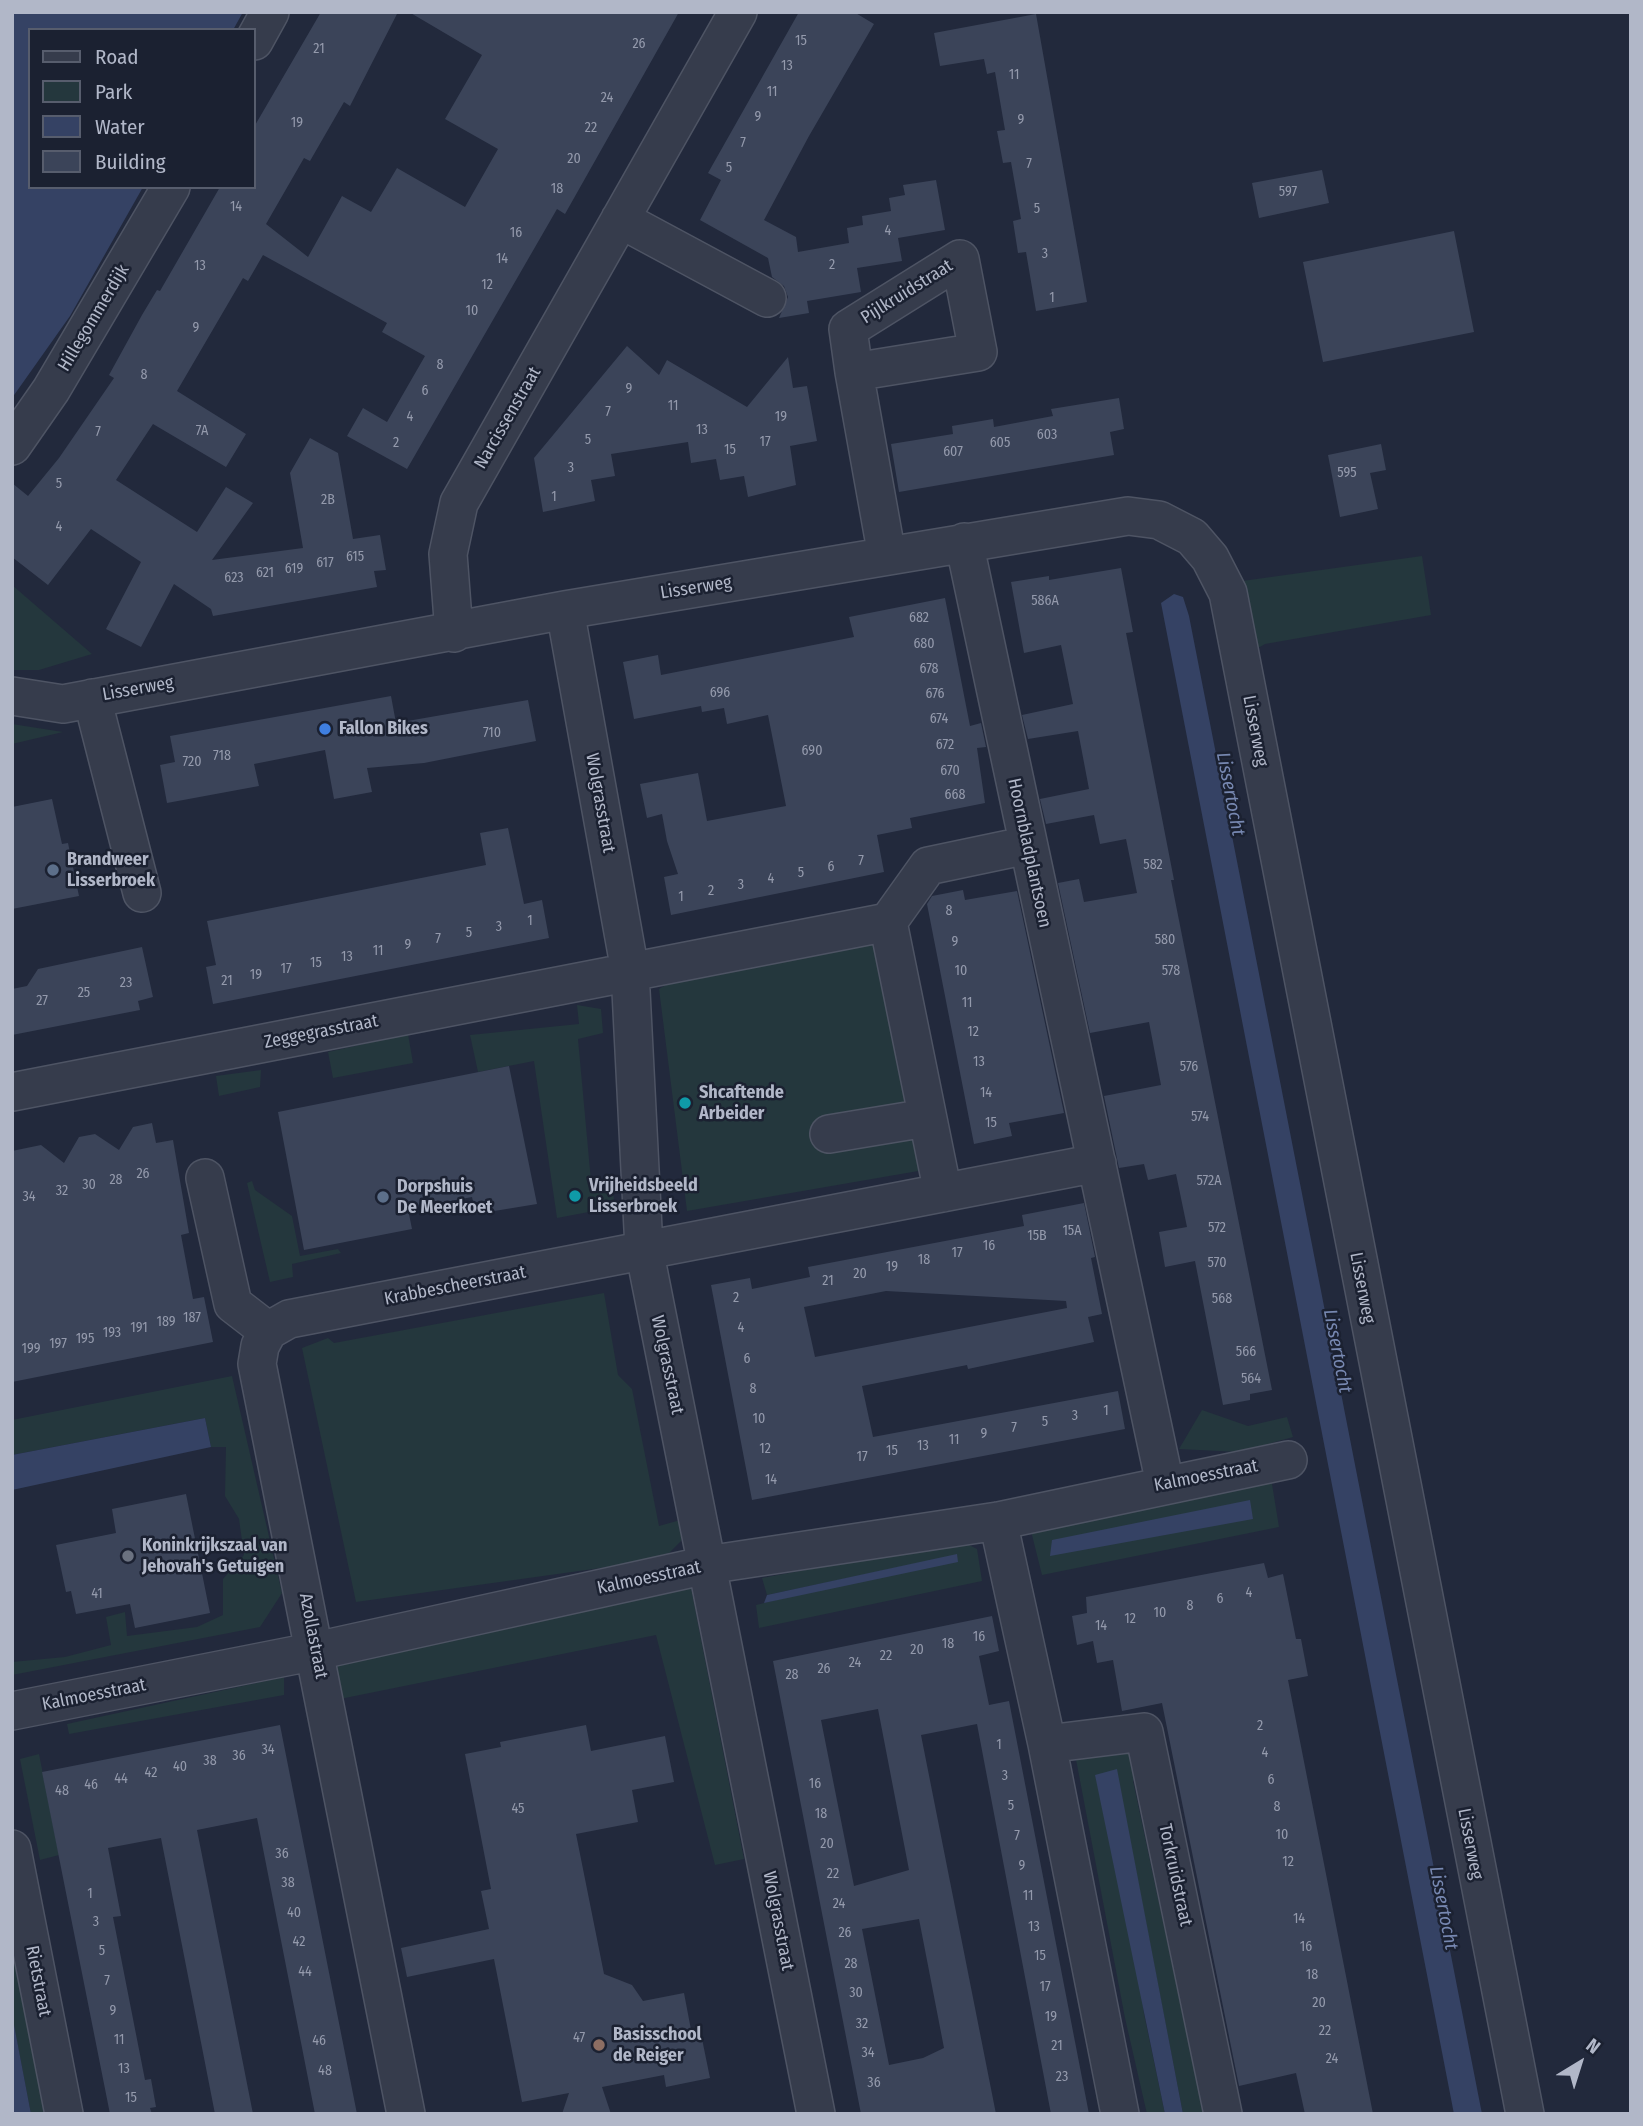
<!DOCTYPE html>
<style>
body{margin:0}
#map{position:relative;width:1643px;height:2126px;overflow:hidden;background:#22293c;font-family:"Fira Sans Condensed",sans-serif}
canvas{display:block}
.frame{position:absolute;inset:0;border:14px solid #b1b7c8;pointer-events:none}
.legend{position:absolute;left:28px;top:28px;width:228px;height:161px;box-sizing:border-box;background:#1b2131;border:2px solid #575d6d;margin:0;padding:9px 12px;list-style:none;font-size:21px;color:#b1b7c8}
.legend li{display:flex;align-items:center;gap:14px;height:35px}
.legend b{width:35px;border:2px solid #575d6d}
.north{position:absolute;left:1545px;top:2028px;width:70px;height:70px;-webkit-text-stroke:5px #1b2131;paint-order:stroke;rotate:38deg;font-size:19px;font-weight:700;line-height:28px;text-align:center;color:#b1b7c8}
.north::after{content:'';display:block;margin:auto;width:24px;height:32px;background:#b1b7c8;clip-path:polygon(50% 0,100% 100%,50% 72%,0 100%)}
</style>
<div id="map">
<canvas width="1643" height="2126"></canvas>
<div class="frame"></div>
<ul class="legend">
<li><b style="height:9px;background:#363c4c"></b>Road</li>
<li><b style="height:19px;background:#24373d"></b>Park</li>
<li><b style="height:19px;background:#354264"></b>Water</li>
<li><b style="height:19px;background:#3b4459"></b>Building</li>
</ul>
<div class="north">N</div>
</div>
<script>
const g = document.querySelector('canvas').getContext('2d');
g.lineJoin = 'round';
function fillPath(path, color) { g.fillStyle = color; g.fill(path, 'evenodd'); }
const poly = rows => new Path2D(rows.map(r => 'M' + r).join(''));
function stroke(path, color, width, dash) { g.strokeStyle = color; g.lineWidth = width; g.lineCap = dash ? 'butt' : 'round'; g.setLineDash(dash || []); g.stroke(path); }
function drawText(font, color, halo, rows, align = 'center') {
  g.font = font + ' "Fira Sans Condensed",sans-serif'; g.lineWidth = 5; g.setLineDash([]); g.textBaseline = 'middle'; g.strokeStyle = halo; g.fillStyle = color; for (const [text, x, y, turn = 0] of rows) {
    g.save(); g.translate(x, y); g.rotate((+turn || 0) * Math.PI / 180); g.textAlign = isNaN(turn) ? turn : align; if (halo) g.strokeText(text, 0, 0); g.fillText(text, 0, 0); g.restore();
  }
}
fillPath(poly([
 [1422,556,1431,615,1265,644,1251,652,1235,582],
 [12,585,92,654,39,670,12,670],
 [12,724,63,732,12,744],
 [878,936,924,1170,687,1211,659,989,684,974],
 [577,1005,601,1009,603,1033,578,1039,591,1181,612,1184,615,1207,557,1218,534,1061,478,1072,470,1035,579,1024],
 [408,1034,413,1063,333,1078,328,1052],
 [261,1070,260,1087,219,1096,216,1076],
 [252,1181,255,1190,292,1216,300,1256,338,1249,341,1253,292,1264,293,1277,270,1282,247,1183],
 [604,1293,618,1375,632,1389,659,1526,684,1519,681,1541,669,1553,658,1556,658,1560,356,1602,302,1348,328,1338,334,1343],
 [232,1376,282,1593,260,1627,12,1675,12,1662,65,1657,111,1645,106,1617,125,1612,127,1636,197,1627,223,1615,223,1579,244,1555,239,1519,225,1496,226,1447,211,1447,205,1418,12,1455,12,1420],
 [1202,1410,1248,1426,1287,1417,1293,1437,1239,1452,1179,1449],
 [1271,1478,1279,1527,1042,1575,1031,1531],
 [961,1541,977,1549,982,1581,759,1628,756,1605,957,1555,767,1595,762,1578],
 [691,1588,744,1859,715,1865,656,1635,340,1699,333,1659],
 [284,1677,284,1695,69,1734,67,1724],
 [1133,1746,1142,1772,1133,1781,1204,2114,1183,2114,1116,1769,1144,2014,1165,2114,1147,2114,1125,2018,1075,1754],
 [39,1754,59,1855,40,1860,20,1759],
 [12,1926,49,2114,31,2114,12,2016]
]), '#24373d');
fillPath(poly([
 [15,12,243,12,233,30,30,30,30,187,143,187,70,316,12,398,12,18],
 [1174,594,1183,597,1189,616,1482,2114,1454,2114,1161,603],
 [205,1418,211,1447,12,1490,12,1455],
 [1250,1500,1253,1519,1050,1556,1052,1540],
 [957,1554,958,1562,764,1603,767,1595],
 [1117,1769,1183,2114,1165,2114,1095,1775],
 [12,2015,15,2030,31,2114,12,2114]
]), '#354264');
fillPath(poly([
 [321,12,398,12,350,106,344,102,310,161,304,158,266,224,308,257,342,196,371,212,397,168,465,207,498,149,445,119,482,55,409,12,679,12,565,214,557,209,407,469,347,436,363,408,387,422,425,356,382,332,387,323,263,255,248,281,243,278,177,391,246,434,226,467,153,424,116,480,197,532,226,487,253,503,212,560,303,548,290,473,310,438,338,453,353,539,380,535,386,570,374,571,377,587,213,616,211,609,174,584,141,647,106,629,141,562,91,529,48,585,12,557,12,483,28,496,59,458,114,378,109,375,142,315,157,290,160,291,220,187,254,187,254,127],
 [799,12,854,12,874,24,809,136,764,220,796,237,798,252,849,243,847,228,863,225,862,216,891,211,889,198,905,195,903,185,936,180,945,230,898,238,902,261,857,268,861,292,807,301,809,313,779,318,788,297,784,286,772,277,768,258,700,220,721,180,708,173],
 [1036,14,1087,302,1036,311,1026,252,1018,253,1013,221,1021,219,1011,162,1003,163,997,131,1005,130,995,72,987,74,984,59,940,66,934,33],
 [1322,170,1329,203,1259,218,1252,183],
 [1454,231,1474,332,1323,362,1303,262],
 [627,346,659,375,667,360,747,407,788,357,793,388,807,386,817,441,790,446,796,485,748,497,744,476,720,480,716,459,691,463,688,442,611,454,615,476,591,480,595,501,543,512,534,458],
 [1119,398,1124,429,1110,432,1114,455,899,492,891,444,953,434,952,426,993,419,994,427,1053,416,1051,409],
 [1381,444,1386,470,1370,473,1378,509,1340,517,1328,455],
 [1121,568,1133,632,1126,633,1174,880,1171,880,1272,1390,1250,1394,1250,1400,1223,1405,1195,1261,1165,1267,1159,1232,1187,1227,1176,1174,1148,1180,1144,1164,1119,1168,1104,1096,1161,1085,1149,1022,1090,1033,1058,883,1079,879,1084,902,1137,893,1126,839,1100,844,1094,815,1046,824,1040,799,1089,789,1078,731,1028,739,1022,715,1073,704,1061,645,1024,653,1011,582,1049,576,1049,580],
 [945,598,970,726,981,723,986,747,977,748,985,803,910,818,912,828,877,835,884,872,671,915,664,877,678,874,667,841,662,814,647,818,640,784,698,773,707,821,786,806,768,715,727,724,724,708,702,712,701,706,634,719,623,662,658,655,661,675,854,637,849,617],
 [391,696,396,723,528,700,536,741,424,763,367,768,372,792,334,799,325,750,254,764,259,786,167,803,160,765,175,762,170,736],
 [52,799,62,844,68,843,79,896,12,909,12,807],
 [508,828,524,904,542,900,549,938,213,1004,206,967,216,965,207,921,486,865,480,833],
 [963,890,965,900,1017,891,1064,1113,1009,1123,1012,1136,974,1144,927,904,932,896],
 [142,947,153,997,138,1001,140,1010,12,1035,12,989,27,986,38,969],
 [509,1066,537,1204,476,1214,472,1197,408,1209,412,1229,304,1250,278,1112],
 [152,1123,156,1143,173,1140,189,1233,181,1235,193,1299,204,1297,213,1342,12,1382,12,1151,41,1145,64,1163,79,1137,95,1134,119,1150,133,1127],
 [1084,1203,1095,1257,1091,1258,1102,1314,1088,1317,1094,1342,968,1369,967,1365,862,1386,873,1437,1118,1391,1125,1429,752,1500,711,1285,750,1278,752,1289,810,1277,808,1267,1024,1226,1022,1215],
 [886,1291,1066,1301,1067,1308,815,1357,804,1307],
 [186,1494,210,1613,135,1628,130,1604,76,1614,71,1591,66,1592,56,1545,116,1533,112,1509],
 [1264,1563,1268,1578,1283,1574,1296,1639,1301,1639,1308,1676,1288,1680,1373,2114,1305,2114,1296,2073,1239,2086,1162,1703,1122,1711,1113,1660,1097,1663,1093,1641,1077,1645,1072,1616,1087,1613,1086,1597],
 [992,1616,999,1651,979,1656,989,1705,1009,1701,1089,2114,1051,2114,977,1724,921,1735,996,2114,861,2114,773,1661],
 [878,1709,909,1870,854,1886,821,1720],
 [919,1919,944,2048,923,2058,889,2065,862,1929],
 [280,1725,357,2114,315,2114,257,1818,197,1830,253,2114,215,2114,161,1838,108,1848,121,1916,113,1917,145,2080,151,2079,156,2107,150,2108,152,2114,110,2114,42,1772],
 [586,1725,591,1751,665,1736,674,1782,632,1790,638,1822,576,1834,604,1974,632,1985,643,2001,684,1993,692,2035,701,2034,710,2078,666,2087,664,2075,602,2087,611,2114,562,2114,569,2093,522,2102,494,1959,407,1977,401,1948,489,1929,481,1891,491,1889,465,1754,501,1747,500,1742]
]), '#3b4459');
const minor = poly([
 [254,41,270,12],
 [620,219,767,298],
 [854,372,978,352,960,259,848,329,854,372,887,556],
 [12,446,51,390,171,187],
 [964,542,1165,1484],
 [565,610,630,971,644,1249,816,2114],
 [454,633,448,554,459,503,738,12],
 [12,696,63,704,565,610,1128,516,1159,520,1192,537,1210,558,1228,593,1525,2114],
 [92,698,142,893],
 [888,922,928,866,1009,849],
 [12,1092,888,922,943,1193],
 [829,1134,926,1118],
 [205,1178,233,1304,268,1331,260,1346,257,1364,406,2114],
 [268,1331,289,1319,1097,1163],
 [998,1521,1047,1744,1120,2114],
 [12,1711,316,1651,707,1565,998,1521,1288,1460],
 [1047,1744,1144,1732,1223,2114],
 [12,1849,64,2114]
]);
stroke(minor, '#4e5464', 40);
stroke(minor, '#363c4c', 37);
for (const [x, y, r, color] of [
 [325,729,7,"#3f7fe0"],
 [53,870,7,"#5c6f8a"],
 [685,1103,7,"#0f9aa8"],
 [575,1196,7,"#0f9aa8"],
 [383,1197,7,"#5c6f8a"],
 [128,1556,7,"#6b7280"],
 [599,2045,7,"#8d6e63"]
]) { const dot = new Path2D(); dot.arc(x, y, r, 0, 2 * Math.PI); g.fillStyle = color; g.fill(dot); stroke(dot, '#1b2131', 2.5); }
drawText('14px', '#949aac', null, [
 ["15",801,41],
 ["26",639,44],
 ["21",319,49],
 ["13",787,66],
 ["11",1014,75],
 ["11",772,92],
 ["24",607,98],
 ["9",758,117],
 ["9",1021,120],
 ["19",297,123],
 ["22",591,128],
 ["7",743,143],
 ["20",574,159],
 ["7",1029,164],
 ["5",729,168],
 ["18",557,189],
 ["597",1288,192],
 ["14",236,207],
 ["5",1037,209],
 ["4",888,231],
 ["16",516,233],
 ["3",1045,254],
 ["14",502,259],
 ["2",832,265],
 ["13",200,266],
 ["12",487,285],
 ["1",1052,298],
 ["10",472,311],
 ["9",196,328],
 ["8",440,365],
 ["8",144,375],
 ["9",629,389],
 ["6",425,391],
 ["11",673,406],
 ["7",608,412],
 ["4",410,417],
 ["19",781,417],
 ["13",702,430],
 ["7A",202,431],
 ["7",98,432],
 ["603",1047,435],
 ["5",588,440],
 ["17",765,442],
 ["2",396,443],
 ["605",1000,443],
 ["15",730,450],
 ["607",953,452],
 ["3",571,468],
 ["595",1347,473],
 ["5",59,484],
 ["1",554,497],
 ["2B",328,500],
 ["4",59,527],
 ["615",355,557],
 ["617",325,563],
 ["619",294,569],
 ["621",265,573],
 ["623",234,578],
 ["586A",1045,601],
 ["682",919,618],
 ["680",924,644],
 ["678",929,669],
 ["696",720,693],
 ["676",935,694],
 ["674",939,719],
 ["710",492,733],
 ["672",945,745],
 ["690",812,751],
 ["718",222,756],
 ["720",192,762],
 ["670",950,771],
 ["668",955,795],
 ["7",861,861],
 ["582",1153,865],
 ["6",831,867],
 ["5",801,873],
 ["4",771,879],
 ["3",741,885],
 ["2",711,891],
 ["1",681,897],
 ["8",949,911],
 ["1",530,921],
 ["3",499,927],
 ["5",469,933],
 ["7",438,939],
 ["580",1165,940],
 ["9",955,942],
 ["9",408,945],
 ["11",378,951],
 ["13",347,957],
 ["15",316,963],
 ["17",286,969],
 ["10",961,971],
 ["578",1171,971],
 ["19",256,975],
 ["21",227,981],
 ["23",126,983],
 ["25",84,993],
 ["27",42,1001],
 ["11",967,1003],
 ["12",973,1032],
 ["13",979,1062],
 ["576",1189,1067],
 ["14",986,1093],
 ["574",1200,1117],
 ["15",991,1123],
 ["26",143,1174],
 ["28",116,1180],
 ["572A",1209,1181],
 ["30",89,1185],
 ["32",62,1191],
 ["34",29,1197],
 ["572",1217,1228],
 ["15A",1072,1231],
 ["15B",1037,1236],
 ["16",989,1246],
 ["17",957,1253],
 ["18",924,1260],
 ["570",1217,1263],
 ["19",892,1267],
 ["20",860,1274],
 ["21",828,1281],
 ["2",736,1298],
 ["568",1222,1299],
 ["187",192,1318],
 ["189",166,1322],
 ["191",139,1328],
 ["4",741,1328],
 ["193",112,1333],
 ["195",85,1339],
 ["197",58,1344],
 ["199",31,1349],
 ["566",1246,1352],
 ["6",747,1359],
 ["564",1251,1379],
 ["8",753,1389],
 ["1",1106,1411],
 ["3",1075,1416],
 ["10",759,1419],
 ["5",1045,1422],
 ["7",1014,1428],
 ["9",984,1434],
 ["11",954,1440],
 ["13",923,1446],
 ["12",765,1449],
 ["15",892,1451],
 ["17",862,1457],
 ["14",771,1480],
 ["4",1249,1593],
 ["41",97,1594],
 ["6",1220,1599],
 ["8",1190,1606],
 ["10",1160,1613],
 ["12",1130,1619],
 ["14",1101,1626],
 ["16",979,1637],
 ["18",948,1644],
 ["20",917,1650],
 ["22",886,1656],
 ["24",855,1663],
 ["26",824,1669],
 ["28",792,1675],
 ["2",1260,1726],
 ["1",999,1745],
 ["34",268,1750],
 ["4",1265,1753],
 ["36",239,1756],
 ["38",210,1761],
 ["40",180,1767],
 ["42",151,1773],
 ["3",1005,1776],
 ["44",121,1779],
 ["6",1271,1780],
 ["16",815,1784],
 ["46",91,1785],
 ["48",62,1791],
 ["5",1011,1806],
 ["8",1277,1807],
 ["45",518,1809],
 ["18",821,1814],
 ["10",1282,1835],
 ["7",1017,1836],
 ["20",827,1844],
 ["36",282,1854],
 ["12",1288,1862],
 ["9",1022,1866],
 ["22",833,1874],
 ["38",288,1883],
 ["1",90,1894],
 ["11",1028,1896],
 ["24",839,1904],
 ["40",294,1913],
 ["14",1299,1919],
 ["3",96,1922],
 ["13",1034,1927],
 ["26",845,1933],
 ["42",299,1942],
 ["16",1306,1947],
 ["5",102,1951],
 ["15",1040,1956],
 ["28",851,1964],
 ["44",305,1972],
 ["18",1312,1975],
 ["7",107,1981],
 ["17",1045,1987],
 ["30",856,1993],
 ["20",1319,2003],
 ["9",113,2011],
 ["19",1051,2017],
 ["32",862,2024],
 ["22",1325,2031],
 ["47",579,2038],
 ["11",119,2040],
 ["46",319,2041],
 ["21",1057,2046],
 ["34",868,2053],
 ["24",1332,2059],
 ["13",124,2069],
 ["48",325,2071],
 ["23",1062,2077],
 ["36",874,2083],
 ["15",131,2098]
]);
drawText('18px', '#b1b7c8', '#1b2131', [
 ["Pijlkruidstraat",907,292,-32],
 ["Hillegommerdijk",94,318,-59],
 ["Narcissenstraat",508,418,-60],
 ["Lisserweg",696,588,-9],
 ["Lisserweg",138,689,-10],
 ["Lisserweg",1255,731,79],
 ["Wolgrasstraat",600,803,80],
 ["Hoornbladplantsoen",1029,853,78],
 ["Zeggegrasstraat",321,1032,-11],
 ["Krabbescheerstraat",455,1286,-11],
 ["Lisserweg",1362,1288,79],
 ["Wolgrasstraat",667,1365,78],
 ["Kalmoesstraat",1206,1476,-11],
 ["Kalmoesstraat",649,1578,-12],
 ["Azollastraat",313,1636,79],
 ["Kalmoesstraat",94,1695,-11],
 ["Lisserweg",1470,1844,79],
 ["Torkruidstraat",1175,1875,78],
 ["Wolgrasstraat",778,1921,79],
 ["Rietstraat",38,1981,79]
]);
drawText('bold 18px', '#b1b7c8', '#1b2131', [
 ["Fallon Bikes",339,729],
 ["Brandweer",67,860],
 ["Lisserbroek",67,881],
 ["Shcaftende",699,1093],
 ["Arbeider",699,1114],
 ["Vrijheidsbeeld",589,1186],
 ["Lisserbroek",589,1207],
 ["Dorpshuis",397,1187],
 ["De Meerkoet",397,1208],
 ["Koninkrijkszaal van",142,1546],
 ["Jehovah's Getuigen",142,1567],
 ["Basisschool",613,2035],
 ["de Reiger",613,2056]
], 'left');
drawText('italic 19px', '#7788b1', '#1b2131', [
 ["Lissertocht",1230,794,79],
 ["Lissertocht",1337,1351,79],
 ["Lissertocht",1443,1908,79]
]);
</script>
